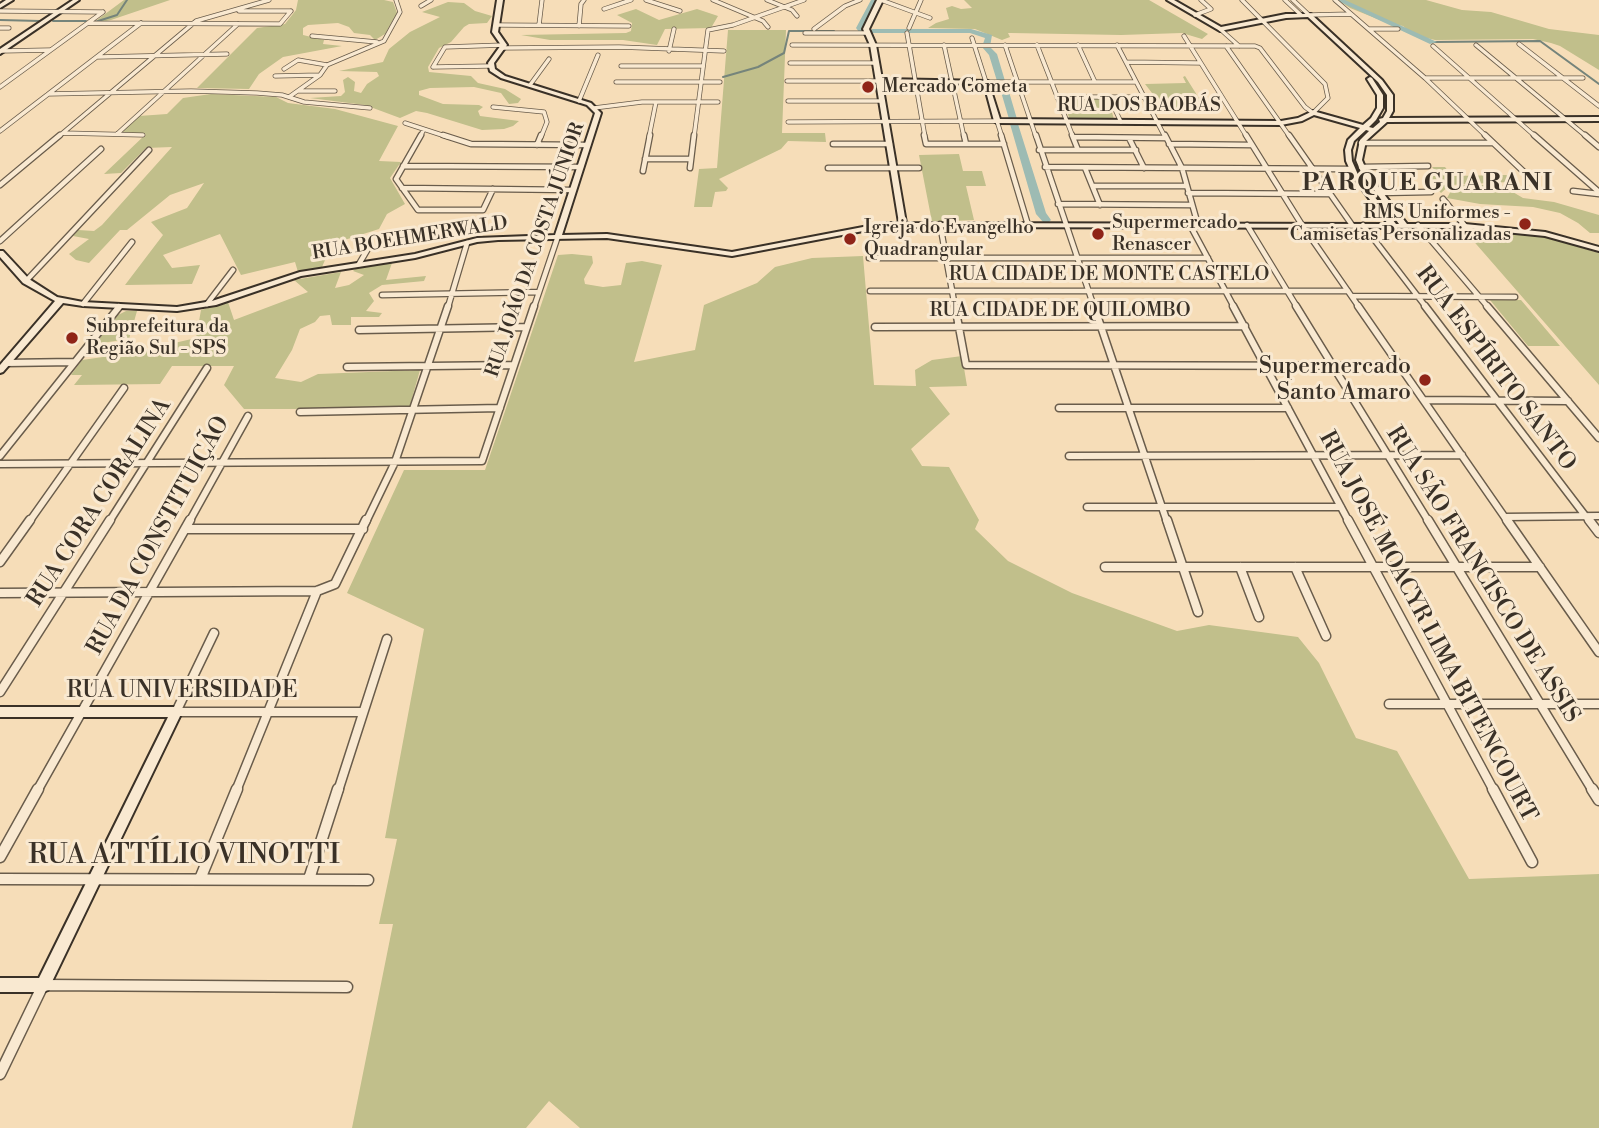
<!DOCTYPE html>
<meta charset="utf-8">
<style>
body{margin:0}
canvas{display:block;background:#f6ddb8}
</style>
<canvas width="1599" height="1128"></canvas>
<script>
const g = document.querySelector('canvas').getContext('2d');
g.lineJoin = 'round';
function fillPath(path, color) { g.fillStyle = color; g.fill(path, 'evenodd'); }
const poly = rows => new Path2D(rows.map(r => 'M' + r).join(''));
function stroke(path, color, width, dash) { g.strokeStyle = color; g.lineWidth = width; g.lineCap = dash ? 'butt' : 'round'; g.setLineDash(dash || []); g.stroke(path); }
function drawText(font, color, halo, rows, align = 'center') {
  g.font = font + ' "Libre Bodoni",serif'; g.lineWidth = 6; g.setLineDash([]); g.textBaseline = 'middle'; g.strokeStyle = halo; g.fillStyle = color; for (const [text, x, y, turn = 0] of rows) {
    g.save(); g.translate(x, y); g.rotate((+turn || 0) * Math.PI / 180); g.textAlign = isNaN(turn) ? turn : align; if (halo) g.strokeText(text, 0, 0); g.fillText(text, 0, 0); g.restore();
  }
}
fillPath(poly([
 [124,0,170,0,111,20,101,22,97,20],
 [298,0,384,0,393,2,397,13,385,34,375,40,370,35,354,33,349,27,338,23,308,25,303,28,303,35,324,40,323,44,342,46,283,57,259,74,249,89,197,88,257,28,285,24,296,10],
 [964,0,1149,0,1208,34,1202,39,1182,33,1121,35,1011,33,1008,33,1010,37,1002,40,975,29,928,28,936,23,949,19,946,8,952,6,961,9,972,8],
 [1338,0,1426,0,1462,10,1491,12,1549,29,1599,35,1599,70,1560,46,1551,43,1533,39,1435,40,1414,35,1403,26,1385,22,1350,8],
 [448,2,464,3,475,11,492,16,487,23,469,24,464,27,451,42,439,48,428,67,429,72,471,76,478,83,505,89,521,99,518,103,509,104,501,93,474,87,430,88,419,91,419,95,443,104,479,105,483,107,478,111,480,116,519,121,513,126,504,129,482,130,427,113,416,111,400,118,365,105,310,98,341,96,345,92,343,80,348,77,355,82,354,91,361,93,367,84,379,76,377,72,339,71,383,62,389,49,410,32,440,17,422,12],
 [636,9,659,20,697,9,718,16,711,28,665,29,657,45,623,40,550,40,521,35,626,33,631,31,632,23,617,15],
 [728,30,786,30,782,133,825,133,826,142,788,141,781,149,719,179,728,188,726,191,715,192,712,207,694,207,699,169,717,168],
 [1185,76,1207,111,1159,111,1152,93,1145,84,1186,83,1183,77],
 [211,94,276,97,288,103,335,109,398,126,379,161,401,162,390,178,405,204,387,214,379,229,332,244,322,267,298,272,295,262,241,275,220,234,163,255,172,268,200,265,192,284,125,285,163,235,151,222,187,208,204,183,170,195,127,230,120,230,89,263,76,260,69,254,89,239,73,236,78,230,94,231,102,225,172,147,146,148,121,173,104,174,146,134,122,132,139,116,167,114,183,98],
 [1062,99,1103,99,1110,106,1114,119,1070,120],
 [959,154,963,171,982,171,986,186,966,186,974,220,932,222,919,155],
 [1432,167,1445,167,1452,176,1506,175,1510,177,1509,182,1450,185,1441,193,1425,176,1440,176],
 [1462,185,1501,185,1523,198,1554,202,1599,215,1599,233,1590,233,1578,223,1560,213,1533,207,1480,204,1447,198,1452,189],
 [1463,229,1539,235,1599,253,1599,385],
 [572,254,592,256,593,263,584,279,585,284,603,287,621,285,626,263,642,261,662,265,634,362,695,350,704,305,757,283,775,267,812,258,863,256,874,385,916,386,915,370,932,360,962,356,967,386,929,387,950,414,911,449,922,466,949,467,979,520,975,529,1008,561,1072,593,1177,631,1209,625,1298,637,1319,663,1356,738,1397,751,1469,879,1599,874,1599,1128,580,1128,549,1101,526,1128,352,1128,393,924,379,924,397,839,385,838,424,629,347,593,404,470,485,470,558,255],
 [392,263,386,280,426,276,424,281,382,285,369,293,374,301,366,311,382,313,379,317,351,317,351,325,332,325,330,315,320,316,315,322,300,329,292,350,275,378,301,382,318,374,420,370,409,409,244,409,224,385,234,366,172,366,160,384,74,385,82,375,71,375,82,360,131,353,196,338,201,310,228,302,234,320,308,292,294,280,341,272,335,288,349,285,364,275,353,271,355,269],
 [1490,300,1521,300,1560,346,1528,346],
 [126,311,137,311,129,339,95,344,118,315]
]), '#c1bf8b');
stroke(poly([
 [0,20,40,21],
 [53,21,86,21],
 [95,22,117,15,127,0],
 [1433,42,1540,41,1599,84],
 [723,77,758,67,784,53,789,31,834,31]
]), '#75847b', 2);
fillPath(poly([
 [871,0,877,0,864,28,866,30,859,32,856,28,871,0],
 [1336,0,1345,0,1437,42,1430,44,1336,0],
 [872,29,971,29,992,35,990,47,997,54,1005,81,1003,83,1007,85,1017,119,1013,121,1009,119,999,85,1001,83,997,81,989,55,982,47,985,38,970,33,869,33,872,29],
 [1014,121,1018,124,1046,213,1051,220,1049,222,1043,222,1036,214,1010,124,1014,121]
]), '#9dbbb3');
const streetFar4 = poly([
 [646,0,680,11],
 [713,0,763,21,768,27],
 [767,0,792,10,797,16],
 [881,0,930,18],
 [1285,0,1301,15],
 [1293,0,1309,15,1351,14],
 [1335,0,1425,78,1487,137],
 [421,6,431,0],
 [604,9,631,0],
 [0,11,103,12],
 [239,11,291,11],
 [1195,15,1211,9,1201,0],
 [88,23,280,24,291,11],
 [496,25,629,26],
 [539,25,542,0],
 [579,26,581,4,584,0],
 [0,28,9,28],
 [909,28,921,0],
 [814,29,845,6,860,0],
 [1220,29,1239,46],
 [1369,29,1398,29],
 [805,33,867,33],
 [907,33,925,137],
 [312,36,377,42],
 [1184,36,1247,137],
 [972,38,986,82,1136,82],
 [1519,44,1599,106],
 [792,45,1255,46,1260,48,1305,107,1313,113,1328,98,1325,84,1242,0],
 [944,45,964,137],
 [1005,45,1036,137],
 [1037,45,1073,137],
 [1078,45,1095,82],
 [1117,45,1165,137],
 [1476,45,1587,137],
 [1226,46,1290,137],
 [1433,46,1536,137],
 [503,48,619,47,724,51],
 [2,51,50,50],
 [669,51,674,29],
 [98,57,227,54],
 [1126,62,1200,63],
 [790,63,876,63],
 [621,66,703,66],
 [433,67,445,47,504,45],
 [433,67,490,66],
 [284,69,298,60,327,65,384,41,400,12,396,0],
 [275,76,320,75],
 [1425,78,1583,78],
 [787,81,880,81],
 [616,82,720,82],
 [530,85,549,59],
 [0,87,103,12],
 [298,91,335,91],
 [48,94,191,91,257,93,282,95,304,102,370,108],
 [289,97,320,75,327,65],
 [1057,97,1144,97],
 [1109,97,1121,122],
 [579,101,598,55],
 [788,101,883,101],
 [493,107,544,112,547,122,541,137],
 [594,108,642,102,718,102],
 [788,122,997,121,1002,137],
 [405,123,448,137],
 [0,131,141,23],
 [63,133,143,135],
 [117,134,238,24],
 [58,137,196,21,269,0],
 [420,137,424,129],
 [649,137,656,102],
 [694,137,708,30,733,25,804,0]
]);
const streetFar3 = poly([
 [421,135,396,179,418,210,483,210,493,189],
 [443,135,471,144,588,145],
 [924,135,926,144,1004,144],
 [964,135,966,144],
 [1001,135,1028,225],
 [1036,135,1094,307],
 [1072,135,1078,150],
 [1165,135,1182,168,1198,225],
 [1246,135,1302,225,1359,307],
 [1289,135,1352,225],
 [1485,135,1524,172],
 [1534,135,1599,192],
 [1585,135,1599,147],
 [1073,137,1166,138],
 [1129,138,1144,168],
 [1361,143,1493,143],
 [833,144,890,144],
 [1169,144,1252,145],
 [537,145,541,135],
 [1039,150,1136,150],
 [645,159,691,159],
 [403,166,581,167],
 [1045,167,1352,169],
 [1361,167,1428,166],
 [690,168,694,135],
 [828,168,919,168],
 [1085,168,1100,205],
 [643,171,650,135],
 [0,185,60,135],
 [1093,186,1186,186],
 [402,188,573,190],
 [1573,191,1599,194],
 [1188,193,1330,194],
 [1379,193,1431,192],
 [1443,199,1465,226],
 [1058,204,1190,205],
 [940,224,955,307],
 [1190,225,1234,307],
 [1247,225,1297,307],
 [1363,225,1426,307],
 [1418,225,1488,307],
 [0,241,101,149],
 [869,258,1208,258],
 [359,264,369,247],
 [26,281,149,150],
 [870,291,1348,291],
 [382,295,539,292],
 [1352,296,1515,297],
 [83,304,132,242],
 [207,304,233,270],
 [448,307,467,243],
 [534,307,558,236]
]);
const streetFar2 = poly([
 [955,306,966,365,1400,366],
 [1094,306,1167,522],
 [1233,306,1349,522],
 [1296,306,1429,522],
 [1358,306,1508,522],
 [1425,306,1590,522],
 [1487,306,1599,438],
 [875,327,1245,326],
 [359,330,527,327],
 [6,363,74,362],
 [347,367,514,365],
 [1424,400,1568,401],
 [1059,408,1288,408],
 [300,412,500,408],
 [0,456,119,307],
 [1069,456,1462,455],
 [0,464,482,461,534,306],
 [1087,507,1341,507],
 [1505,517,1599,516],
 [29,522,124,388],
 [109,522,207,368],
 [189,522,248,416],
 [366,522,395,462,448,306]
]);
const streetFar1 = poly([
 [1167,520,1198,612],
 [1348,520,1494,791],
 [1428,520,1593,791],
 [1507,520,1599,652],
 [1589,520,1599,533],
 [185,529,363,529],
 [0,562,30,520],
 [1105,567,1540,567],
 [1240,567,1259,617],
 [1295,567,1326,636],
 [0,593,317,591,335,584,366,520],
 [214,633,176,712,363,712],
 [0,692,110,520],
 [1389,704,1599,704],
 [37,791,190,520],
 [236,791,317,591],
 [338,791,387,639]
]);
const street = poly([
 [1493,789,1532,862],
 [1592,789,1599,800],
 [0,857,38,789],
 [0,879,368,880],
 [200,879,237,789],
 [309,879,338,789],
 [0,1074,43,985,347,987]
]);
const secondary = poly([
 [6,0,13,0,0,8,0,4,6,0],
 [73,0,79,0,0,54,0,49,73,0],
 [497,0,503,0,498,32,507,45,494,63,495,69,505,76,591,103,601,113,562,235,607,234,732,252,884,223,899,223,870,45,863,29,877,0,883,0,869,29,876,45,882,79,988,81,1000,119,1281,121,1298,118,1313,111,1363,125,1371,118,1377,108,1377,95,1367,79,1370,77,1372,78,1383,95,1383,108,1376,120,1369,127,1373,128,1380,122,1379,119,1383,118,1387,111,1387,95,1378,82,1308,17,1286,18,1220,31,1167,0,1174,0,1221,27,1286,14,1311,14,1382,80,1393,95,1393,111,1389,118,1599,117,1599,121,1387,122,1366,141,1362,160,1367,172,1407,224,1465,224,1545,232,1599,247,1599,251,1545,236,1465,228,884,227,732,256,607,238,498,240,477,242,415,258,301,276,216,305,177,311,83,306,63,303,3,372,0,373,0,365,55,301,23,283,0,257,0,251,3,251,29,279,57,297,83,302,177,307,212,301,300,272,415,254,477,238,555,235,595,113,587,105,501,78,490,71,488,63,501,45,492,32,497,0],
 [882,83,984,84,994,121,997,123,1281,125,1302,121,1314,115,1360,128,1348,140,1345,150,1346,161,1353,177,1388,224,906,223,882,83],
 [1366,130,1369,131,1360,140,1356,160,1361,172,1399,224,1396,224,1359,177,1352,161,1351,150,1354,141,1366,130],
 [0,707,176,707,180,709,182,712,48,990,43,992,0,992,0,978,39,978,168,717,0,717,0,707]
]);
stroke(streetFar4, '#695c4b', 5);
stroke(streetFar3, '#695c4b', 7);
stroke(streetFar2, '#695c4b', 9);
stroke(streetFar1, '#695c4b', 11);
stroke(street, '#695c4b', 13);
stroke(secondary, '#3a3127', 4);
stroke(streetFar4, '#f9e9d1', 3.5);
stroke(streetFar3, '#f9e9d1', 4.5);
stroke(streetFar2, '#f9e9d1', 6);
stroke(streetFar1, '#f9e9d1', 8);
stroke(street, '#f9e9d1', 10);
fillPath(secondary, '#f9e9d1');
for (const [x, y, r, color] of [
 [868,87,7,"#8f2418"],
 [1525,224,7,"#8f2418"],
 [1098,234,7,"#8f2418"],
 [850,239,7,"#8f2418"],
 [72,338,7,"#8f2418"],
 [1425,380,7,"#8f2418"]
]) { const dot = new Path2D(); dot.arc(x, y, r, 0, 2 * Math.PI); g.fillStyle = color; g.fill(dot); stroke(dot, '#f9e9d1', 2.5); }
drawText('19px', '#3a3127', '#f9e9d1', [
 ["Mercado Cometa",882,87],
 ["RMS Uniformes -",1511,213,"right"],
 ["Camisetas Personalizadas",1511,235,"right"],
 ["Supermercado",1112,223],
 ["Renascer",1112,245],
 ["Igreja do Evangelho",864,228],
 ["Quadrangular",864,250],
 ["Subprefeitura da",86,327],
 ["Região Sul - SPS",86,349]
], 'left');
drawText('19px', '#3a3127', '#f9e9d1', [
 ["RUA DOS BAOBÁS",1139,106],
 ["RUA BOEHMERWALD",410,239,-9],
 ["RUA JOÃO DA COSTA JÚNIOR",536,250,-71],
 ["RUA CIDADE DE MONTE CASTELO",1109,275],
 ["RUA CIDADE DE QUILOMBO",1060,311]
]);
drawText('23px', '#3a3127', '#f9e9d1', [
 ["Supermercado",1411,367],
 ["Santo Amaro",1411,393]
], 'right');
drawText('23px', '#3a3127', '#f9e9d1', [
 ["RUA ESPÍRITO SANTO",1495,369,53],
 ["RUA CORA CORALINA",100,503,-57],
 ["RUA DA CONSTITUIÇÃO",159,536,-61],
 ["RUA SÃO FRANCISCO DE ASSIS",1482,575,58],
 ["RUA JOSÉ MOACYR LIMA BITENCOURT",1427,627,62],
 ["RUA UNIVERSIDADE",182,691]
]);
g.letterSpacing = '2px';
drawText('bold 24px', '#3a3127', '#f9e9d1', [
 ["PARQUE GUARANI",1428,184]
]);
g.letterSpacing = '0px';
drawText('28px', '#3a3127', '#f9e9d1', [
 ["RUA ATTÍLIO VINOTTI",184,856]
]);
</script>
